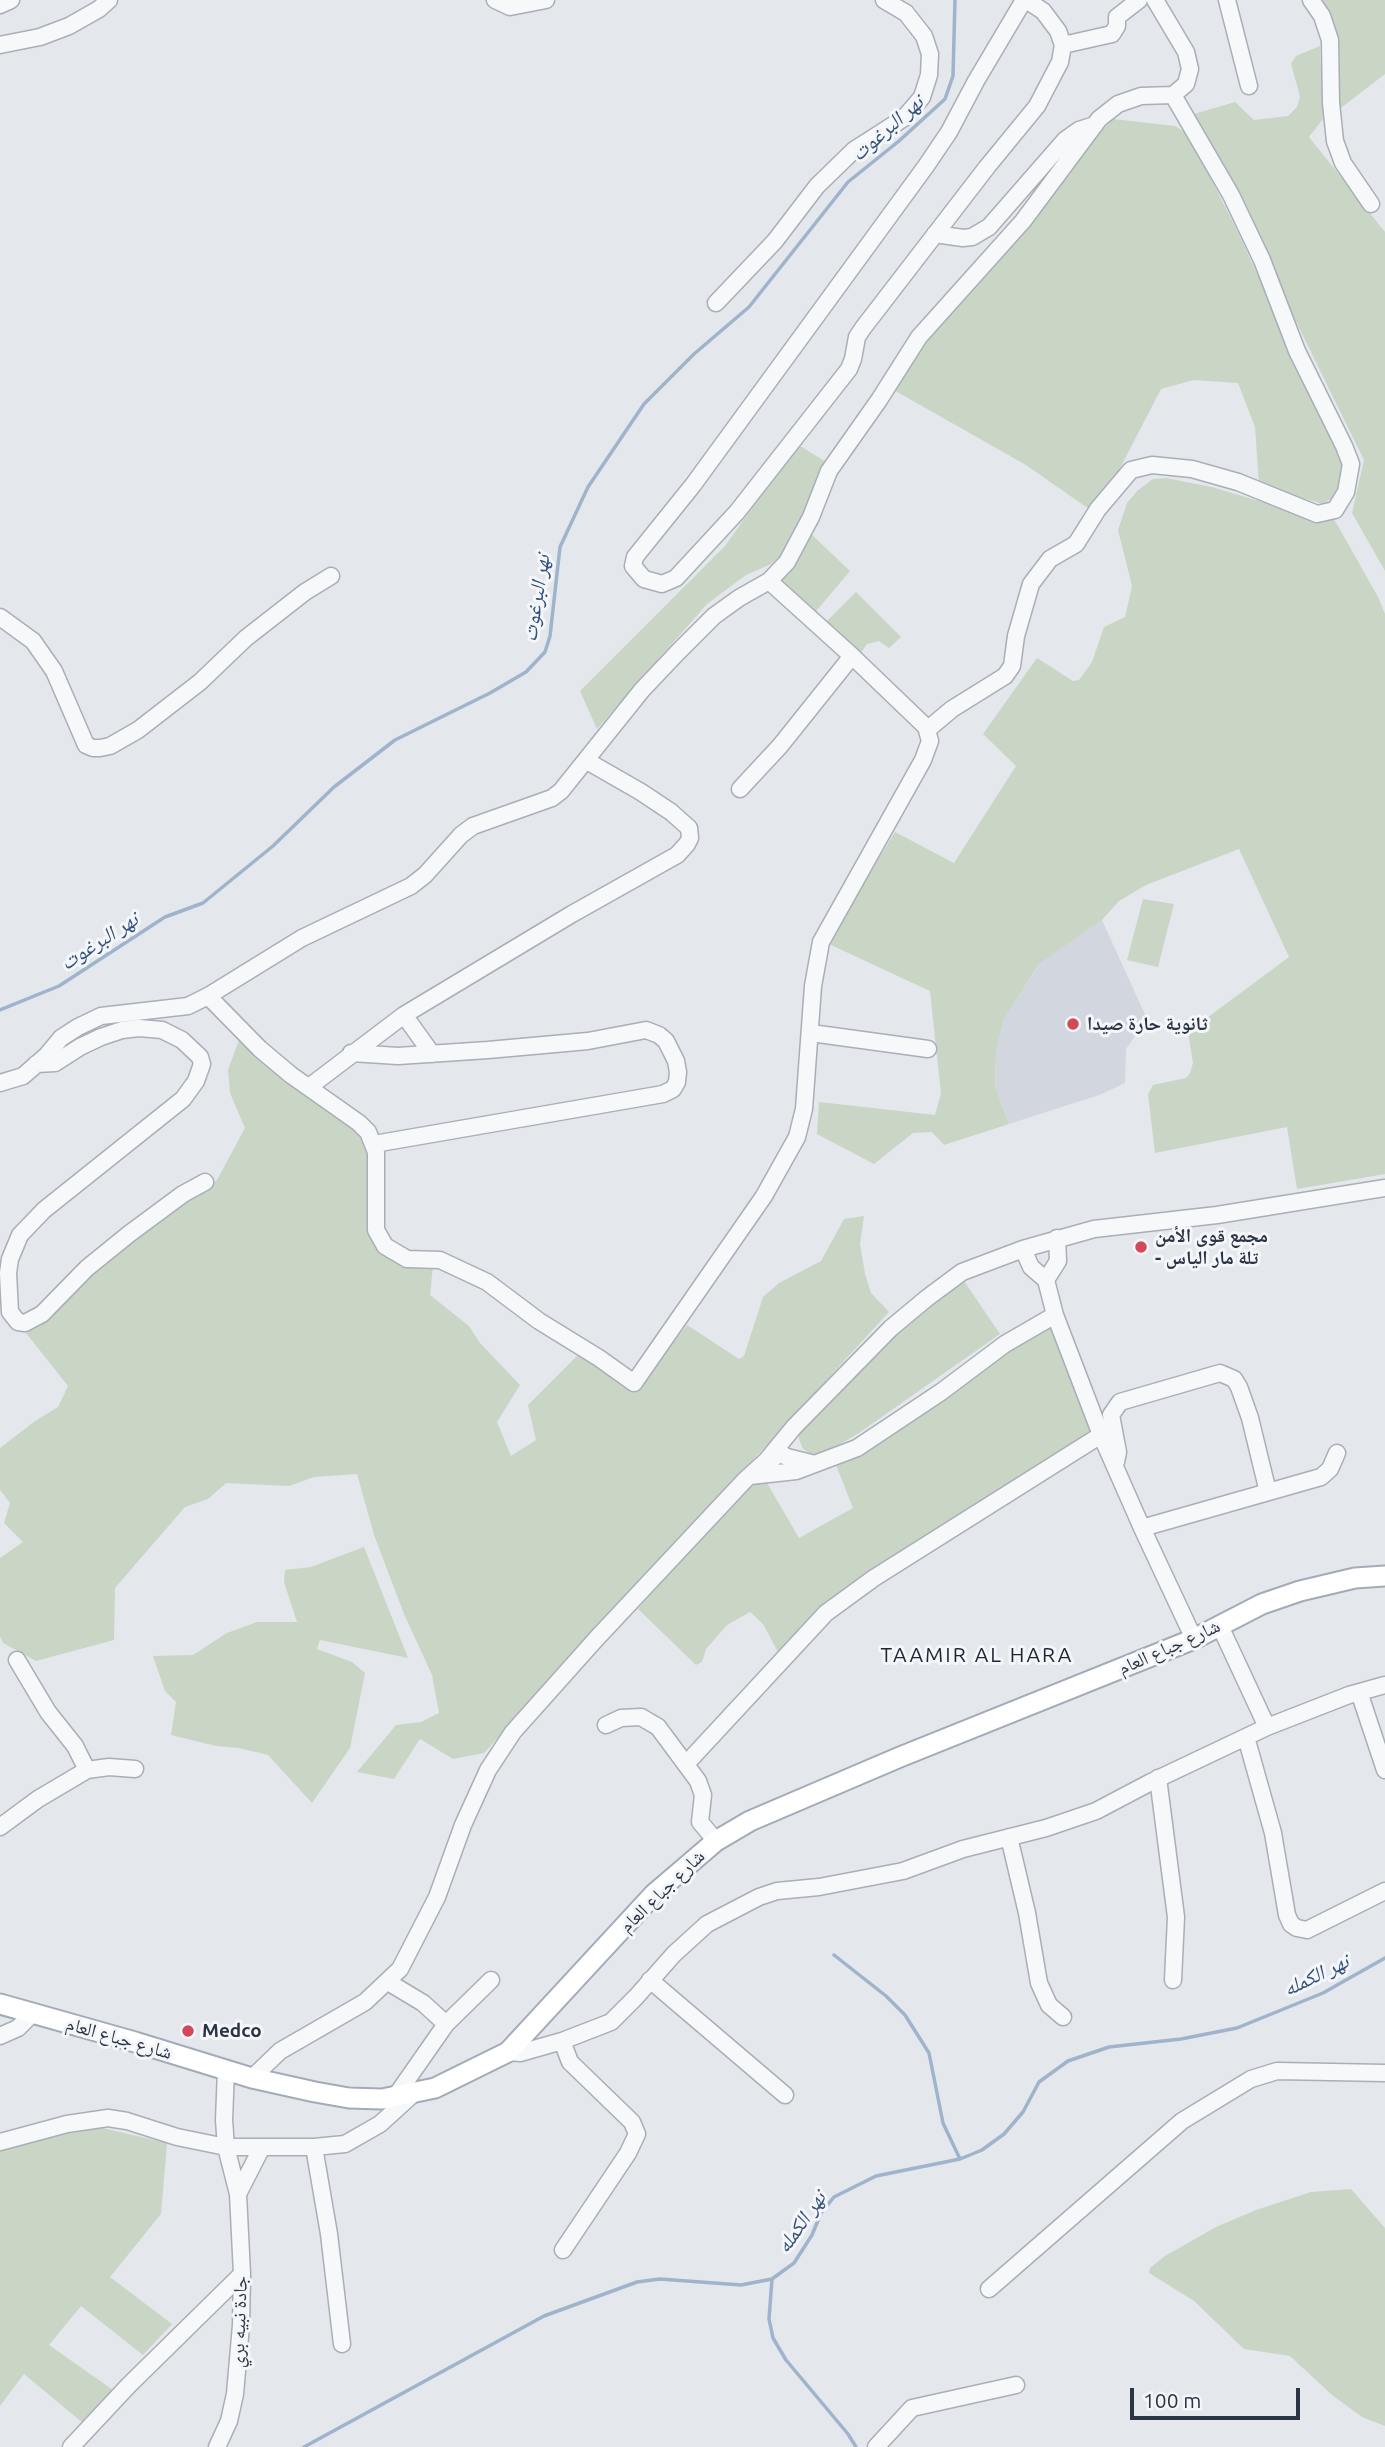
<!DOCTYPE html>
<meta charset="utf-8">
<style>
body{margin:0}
#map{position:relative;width:1385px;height:2447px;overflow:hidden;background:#e4e7ec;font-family:Ubuntu,sans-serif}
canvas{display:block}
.scale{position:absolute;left:1130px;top:2388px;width:170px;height:32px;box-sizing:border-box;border:4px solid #2b3445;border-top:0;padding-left:9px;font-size:21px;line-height:24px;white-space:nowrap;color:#2b3445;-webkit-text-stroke:5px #f4f6f9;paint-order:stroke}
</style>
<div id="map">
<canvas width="1385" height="2447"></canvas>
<div class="scale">100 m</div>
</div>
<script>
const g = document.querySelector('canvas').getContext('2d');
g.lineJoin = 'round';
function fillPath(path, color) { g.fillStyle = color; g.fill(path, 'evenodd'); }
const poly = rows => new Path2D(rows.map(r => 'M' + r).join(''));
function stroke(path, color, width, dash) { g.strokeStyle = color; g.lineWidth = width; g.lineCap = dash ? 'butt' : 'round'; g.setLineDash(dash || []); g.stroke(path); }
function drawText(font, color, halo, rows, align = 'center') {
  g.font = font + ' Ubuntu,"Noto Naskh Arabic",sans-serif'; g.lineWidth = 6; g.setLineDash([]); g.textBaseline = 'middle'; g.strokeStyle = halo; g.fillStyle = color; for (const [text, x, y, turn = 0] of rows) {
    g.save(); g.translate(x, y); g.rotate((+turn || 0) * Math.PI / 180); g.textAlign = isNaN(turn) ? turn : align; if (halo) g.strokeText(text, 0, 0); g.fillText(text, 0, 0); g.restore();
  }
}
fillPath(poly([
 [1102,920,1147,1019,1126,1049,1125,1083,1102,1094,1009,1124,995,1086,996,1051,1004,1019,1040,963]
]), '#d2d6de');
fillPath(poly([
 [1319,0,1385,0,1385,74,1337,111],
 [1320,46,1323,119,1309,137,1385,232,1385,571,1352,513,1364,460,1194,114,1235,102,1254,120,1288,116,1297,107,1300,96,1291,64,1296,56],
 [1113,119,1175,126,1188,134,1238,232,1287,339,1309,395,1341,458,1344,475,1341,486,1332,498,1323,504,1259,485,1255,427,1238,383,1194,380,1161,389,1116,476,1089,509,1026,465,892,389,936,324,1089,144],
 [797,444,826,462,802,522,780,556,771,564,746,575,707,604,597,729,580,691,725,546],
 [1166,478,1212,487,1323,520,1334,519,1378,597,1385,614,1385,1174,1297,1189,1287,1127,1155,1153,1148,1094,1153,1085,1186,1078,1190,1073,1193,1063,1188,1032,1289,957,1239,849,1146,885,1119,901,1102,920,1039,964,1004,1019,996,1051,995,1086,1009,1124,944,1145,932,1132,913,1133,874,1164,817,1134,819,1102,935,1115,941,1094,930,991,831,945,830,938,895,832,954,863,1016,766,983,734,1037,658,1073,681,1079,680,1092,662,1104,627,1125,617,1132,586,1118,530,1127,503,1137,491,1153,479],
 [809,532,850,571,812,616,778,583,789,571],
 [856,592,901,637,889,648,879,641,867,644,858,657,823,625],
 [1143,899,1174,904,1158,967,1127,960],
 [239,1040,330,1113,357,1130,367,1142,373,1176,369,1227,389,1258,403,1265,433,1266,430,1295,469,1326,480,1343,520,1385,497,1422,511,1456,536,1440,528,1405,579,1354,634,1391,687,1325,739,1359,744,1356,763,1297,779,1283,821,1261,844,1219,864,1216,860,1244,865,1274,871,1293,889,1312,484,1753,453,1759,420,1739,394,1779,357,1772,396,1725,421,1722,439,1713,432,1675,404,1614,374,1535,357,1474,314,1477,289,1486,226,1483,208,1499,185,1507,115,1588,114,1640,36,1661,3,1643,0,1636,0,1558,23,1542,4,1523,10,1503,0,1490,0,1448,35,1421,58,1407,68,1386,26,1333,91,1272,142,1231,217,1180,245,1128,230,1093,228,1070],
 [962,1278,1000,1334,859,1433,827,1452,811,1454,803,1449,799,1439,799,1429,901,1324],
 [1045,1326,1052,1328,1094,1433,825,1602,779,1654,763,1624,750,1612,727,1625,706,1649,702,1662,696,1665,638,1609,749,1483,767,1483,799,1538,853,1508,836,1465,908,1425,985,1367],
 [364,1547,408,1658,320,1640,317,1649,352,1662,365,1673,350,1748,312,1803,268,1755,239,1748,216,1746,171,1735,176,1702,165,1691,153,1656,193,1655,227,1633,257,1622,297,1622,284,1582,285,1570,311,1567],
 [94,2126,167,2143,161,2214,110,2277,172,2324,143,2355,81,2306,49,2345,113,2390,83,2423,24,2374,0,2406,0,2150],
 [1351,2189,1385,2228,1385,2426,1362,2417,1332,2395,1290,2356,1244,2349,1194,2301,1149,2273,1150,2268,1165,2256,1216,2227,1256,2210,1311,2192]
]), '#c9d6c5');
stroke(poly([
 [0,1010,59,986,165,917,203,903,273,846,334,787,395,740,490,693,526,672,545,652,550,636,560,547,588,487,644,404,694,354,749,307,848,182,899,141,945,99,953,76,955,0],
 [834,1955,886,1996,905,2015,929,2053,943,2123,960,2159],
 [772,2279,769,2319,773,2338,786,2360,848,2434,856,2447],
 [304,2447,544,2316,637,2282,660,2279,741,2285,772,2279,794,2263,812,2235,821,2213,834,2197,876,2176,960,2159,982,2150,1004,2134,1023,2112,1039,2082,1068,2061,1109,2047,1181,2039,1237,2028,1323,1993,1385,1958]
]), '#9fb4cc', 3.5);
const minor = poly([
 [495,0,510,7,546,0],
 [1024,0,976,81,949,132,926,166,693,485,635,557,633,566,644,579,662,584,676,578,737,512,849,369,853,359,857,337,863,328,987,167,1037,106,1060,62,1063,45,1058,31,1043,11,1026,0],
 [1227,0,1249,86],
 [1311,0,1322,16,1330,40,1331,103,1335,141,1343,163,1371,204],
 [0,5,11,0],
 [0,45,40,37,69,26,99,9,109,0],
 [1063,45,1112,34,1117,26,1117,17,1139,0],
 [935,234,963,238,972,237,989,227,1065,140,1079,130,1095,125],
 [716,303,775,241,817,186,854,150,904,118,922,97,929,75,930,54,924,36,906,13,884,0],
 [0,617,33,641,54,671,86,745,93,748,100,748,110,746,138,730,200,682,246,638,305,592,331,576],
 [927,730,952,709,1005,676,1012,666,1016,636,1031,584,1050,559,1076,544,1098,509,1131,470,1152,465,1192,469,1238,482,1317,514,1335,510,1346,492,1351,464,1344,446,1297,351,1262,260,1231,195,1173,95],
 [740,789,780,746,852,656],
 [208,996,260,1049,291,1075,359,1123,368,1132,376,1152,376,1230,385,1246,407,1259,440,1260,487,1282,539,1321,599,1358,634,1383,764,1196,797,1137,804,1109,813,986,821,942,923,760,930,741,926,727,852,656,769,581],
 [404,1015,432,1054],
 [811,1033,928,1049],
 [351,1053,398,1056,488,1050,588,1041,646,1030,659,1035,666,1041,676,1061,678,1072,677,1082,673,1089,663,1094,374,1144],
 [36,1064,55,1063,80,1047,101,1037,122,1030,139,1028,162,1030,182,1040,200,1057,202,1064,196,1081,183,1099,44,1210,20,1235,10,1259,8,1273,10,1312,18,1322,25,1323,42,1314,87,1268,129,1234,183,1194,205,1182],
 [0,1083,23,1076,46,1056,61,1038,78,1027,101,1016,188,1006,208,996,302,938,411,886,425,875,461,835,473,826,552,798,561,791,642,690,678,652,714,616,739,598,769,581,787,562,811,517,829,471,879,400,919,337,1023,221,1099,119,1118,104,1141,96,1173,95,1186,84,1190,69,1186,52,1155,0],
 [309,1087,404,1015,572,914,677,855,687,844,690,838,689,828,671,812,641,792,587,761],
 [1023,1249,1031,1267,1046,1280,1055,1315,1101,1435,1142,1528,1194,1639],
 [1046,1280,1058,1261,1057,1238],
 [774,1458,775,1451,787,1457,815,1464],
 [1116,1462,1118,1452,1111,1415,1120,1402,1220,1373,1234,1379,1239,1387,1250,1418,1268,1492],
 [750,1476,796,1471,857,1448,941,1392,1005,1344,1055,1315],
 [1142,1528,1321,1477,1330,1469,1337,1453],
 [1220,1626,1267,1727],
 [17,1660,48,1712,75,1746,87,1770],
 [1359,1692,1385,1770],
 [606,1725,621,1718,641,1717,658,1727,698,1781,703,1795,700,1822,716,1841],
 [1246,1737,1273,1833,1287,1915,1291,1924,1297,1928,1307,1930,1385,1891],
 [686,1764,826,1613,874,1578,1101,1435],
 [1158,1778,1176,1917,1173,1980],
 [0,1827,38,1799,87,1770,109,1767,135,1769],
 [1009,1837,1027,1913,1039,1983,1049,2005,1063,2017],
 [650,1980,785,2095],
 [388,1982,423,2003,446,2024,395,2097],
 [446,2024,491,1980],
 [0,2036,18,2028,33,2013],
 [562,2041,570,2062,632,2122,637,2134,628,2153,563,2250],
 [508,2052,520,2053,562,2041,611,2022,636,1997,674,1954,707,1924,759,1897,777,1891,819,1887,903,1871,963,1849,1046,1828,1096,1811,1151,1782,1267,1727,1349,1695,1385,1685],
 [252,2078,280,2051,365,2002,400,1969,437,1897,463,1825,488,1770,513,1732,597,1638,745,1480,766,1461,794,1427,891,1328,927,1298,962,1272,1023,1249,1094,1229,1217,1215,1385,1188],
 [0,2142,67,2124,108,2118,127,2121,177,2137,226,2147,314,2147,345,2144,380,2124,413,2094],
 [314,2147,329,2234,342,2344],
 [238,2194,262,2147],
 [989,2289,1182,2121,1251,2079,1277,2071,1385,2073],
 [71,2447,129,2385,242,2274],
 [217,2447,229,2421,235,2394,241,2325,242,2274,238,2194,226,2147,224,2120,226,2070],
 [876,2447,912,2408,1016,2385]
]);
const major = poly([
 [0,2004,135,2042,252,2078,315,2092,349,2098,382,2099,435,2088,508,2052,654,1894,716,1841,750,1821,900,1757,1194,1639,1262,1604,1300,1591,1355,1578,1385,1576]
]);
stroke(minor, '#a9aeb7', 19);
stroke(major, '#a3abb8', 23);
stroke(minor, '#f7f8fa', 16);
stroke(major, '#fff', 19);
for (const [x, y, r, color] of [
 [1073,1024,7,"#d1495b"],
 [1141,1247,7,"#d1495b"],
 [188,2031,7,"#d1495b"]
]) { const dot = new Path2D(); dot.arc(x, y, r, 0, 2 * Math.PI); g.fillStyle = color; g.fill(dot); stroke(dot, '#f4f6f9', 2.5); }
drawText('bold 19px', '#2b3445', '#f4f6f9', [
 ["ثانوية حارة صيدا",1087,1024],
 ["مجمع قوى الأمن",1155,1236],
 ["- تلة مار الياس",1155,1258],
 ["Medco",202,2031]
], 'left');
drawText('19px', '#2b3445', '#f4f6f9', [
 ["شارع جباع العام",1169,1647,-24],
 ["شارع جباع العام",662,1891,-44],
 ["شارع جباع العام",119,2038,16],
 ["جادة نبيه بري",239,2322,-88]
]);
drawText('italic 21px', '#34527a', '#f4f6f9', [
 ["نهر البرغوت",887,128,-41],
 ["نهر البرغوت",536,598,-81],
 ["نهر البرغوت",99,941,-33],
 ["نهر الكمله",1316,1975,-26],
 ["نهر الكمله",801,2222,-55]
]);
g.letterSpacing = '2px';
drawText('21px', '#1d2536', '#f4f6f9', [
 ["TAAMIR AL HARA",977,1655]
]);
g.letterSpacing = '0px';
</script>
